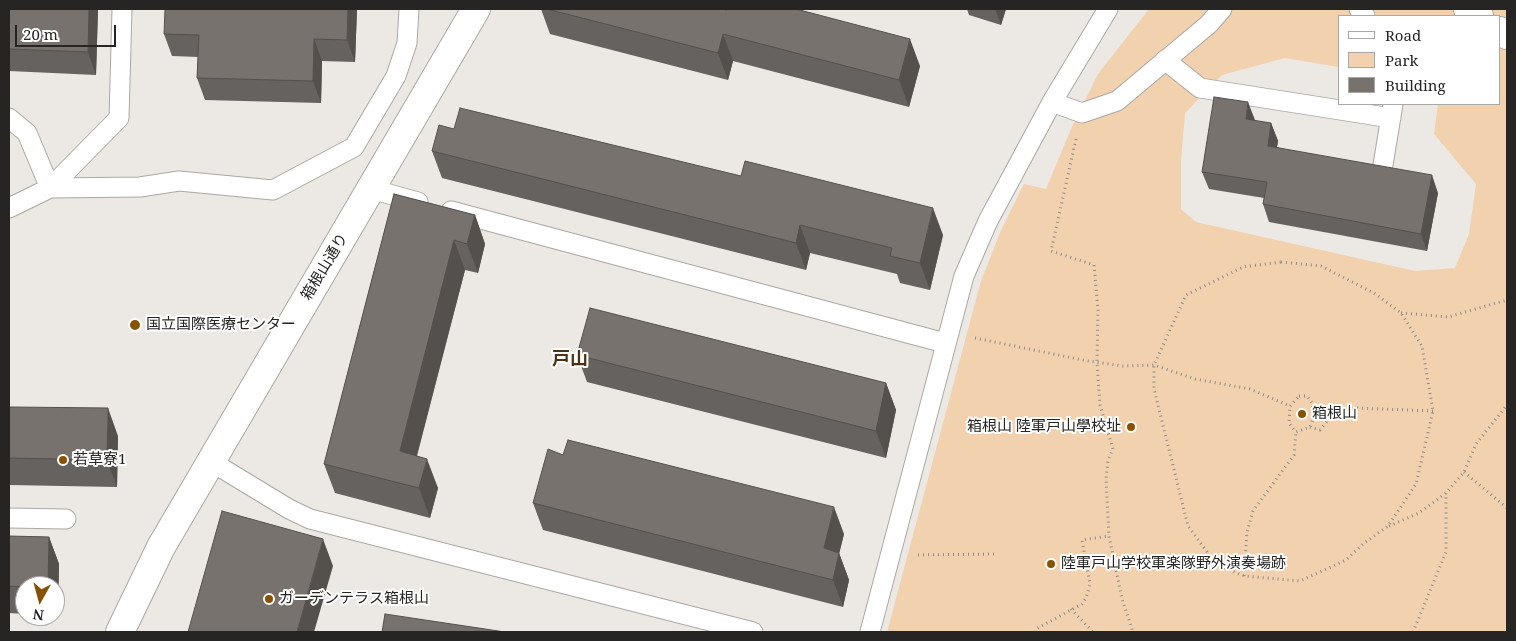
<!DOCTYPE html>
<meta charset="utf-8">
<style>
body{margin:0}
#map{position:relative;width:1516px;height:641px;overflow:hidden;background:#ece8e3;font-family:"Noto Serif",serif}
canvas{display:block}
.frame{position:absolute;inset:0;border:10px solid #262523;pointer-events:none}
.legend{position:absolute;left:1338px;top:15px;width:162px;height:90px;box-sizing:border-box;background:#fff;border:1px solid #a8a8a7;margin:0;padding:6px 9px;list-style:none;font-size:15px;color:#262523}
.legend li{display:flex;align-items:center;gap:10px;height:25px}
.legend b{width:25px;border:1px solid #a8a8a7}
.north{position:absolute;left:15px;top:576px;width:50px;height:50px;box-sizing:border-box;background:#fff;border:1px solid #a8a8a7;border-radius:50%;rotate:187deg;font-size:14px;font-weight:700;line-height:20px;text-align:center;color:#262523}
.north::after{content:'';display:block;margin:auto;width:18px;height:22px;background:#895202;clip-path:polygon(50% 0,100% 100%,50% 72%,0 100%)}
.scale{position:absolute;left:15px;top:25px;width:101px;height:22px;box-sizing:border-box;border:2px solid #262523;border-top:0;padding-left:6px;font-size:15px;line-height:18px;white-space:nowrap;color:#262523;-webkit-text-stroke:4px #fff;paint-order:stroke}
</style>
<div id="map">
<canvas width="1516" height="641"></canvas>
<div class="frame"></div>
<ul class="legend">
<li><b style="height:6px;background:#fff"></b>Road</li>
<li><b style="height:14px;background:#f2d1af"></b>Park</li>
<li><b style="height:14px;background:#77726e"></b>Building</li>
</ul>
<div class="north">N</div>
<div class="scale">20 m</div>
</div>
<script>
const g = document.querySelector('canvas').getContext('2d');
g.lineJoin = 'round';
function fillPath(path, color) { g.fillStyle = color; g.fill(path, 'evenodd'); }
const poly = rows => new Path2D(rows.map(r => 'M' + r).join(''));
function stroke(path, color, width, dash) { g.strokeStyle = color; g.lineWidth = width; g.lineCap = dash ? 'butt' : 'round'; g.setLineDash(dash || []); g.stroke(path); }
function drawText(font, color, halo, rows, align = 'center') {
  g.font = font + ' "Noto Serif","Noto Sans JP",serif'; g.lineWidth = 4; g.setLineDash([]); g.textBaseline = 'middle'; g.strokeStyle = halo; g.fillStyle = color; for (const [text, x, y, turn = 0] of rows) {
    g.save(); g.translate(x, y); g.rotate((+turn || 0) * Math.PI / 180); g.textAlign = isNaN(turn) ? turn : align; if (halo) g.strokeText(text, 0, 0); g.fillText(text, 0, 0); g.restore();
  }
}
fillPath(poly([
 [1149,9,1507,9,1507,632,887,632,981,281,1002,228,1024,184,1046,189,1071,129,1098,74],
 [1393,15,1500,16,1500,104,1438,104,1434,134,1476,184,1469,234,1455,268,1415,271,1196,222,1181,209,1181,161,1185,113,1222,75,1285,58,1338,67,1340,16]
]), '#f2d1af');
const service = poly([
 [1359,9,1365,16],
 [1165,60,1200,88,1391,118],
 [1052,102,1082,113,1117,101,1209,24,1222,9],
 [9,118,27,133,50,188],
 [1383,165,1393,104],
 [50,188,140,187,179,181,273,190,354,147,396,76,407,43,409,9],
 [371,189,418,202],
 [9,208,50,188,119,118,122,9],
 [451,211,945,343],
 [210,461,289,509,310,519,753,632],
 [9,518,66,519],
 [870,632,964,276,988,221,1052,102,1108,9]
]);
const pedestrian = poly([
 [1468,9,1479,16],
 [1500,31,1507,35]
]);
const tertiary = poly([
 [120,632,161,547,476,9]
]);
stroke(service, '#aca8a3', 21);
stroke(pedestrian, '#aca8a3', 30);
stroke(tertiary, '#aca8a3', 30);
stroke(poly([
 [1076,139,1051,251,1094,265,1098,310,1097,362,1100,405,1113,449,1108,460,1106,479,1109,536,1122,599,1133,632],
 [1281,262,1321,266,1374,293,1401,313,1422,346,1433,411,1416,484,1388,526,1363,544,1346,560,1300,581,1244,576,1216,564,1188,526,1154,389,1154,365,1186,295,1243,267,1281,262],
 [1401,313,1448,317,1507,300],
 [975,338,1088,361,1123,366,1154,365,1195,379,1250,389,1290,406],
 [1299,396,1307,396,1313,404,1313,419,1310,427,1296,432,1289,423,1290,406,1299,396],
 [1310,427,1320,430,1329,419,1355,408,1433,411],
 [1464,472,1507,508],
 [1389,526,1419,513,1446,493,1464,472,1476,444,1507,405],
 [918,555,997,554],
 [1244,576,1247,532,1253,511,1294,455,1296,432],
 [1071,609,1093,632],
 [1035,632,1036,629,1082,604,1086,598,1090,584,1082,540,1109,536],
 [1413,632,1446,552,1446,493]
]), '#8e8b87', 3, [1, 4]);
stroke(service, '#fff', 19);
stroke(pedestrian, '#fff', 28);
stroke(tertiary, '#fff', 28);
fillPath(poly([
 [9,9,98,9,96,75,9,71],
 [357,9,355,62,322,61,321,103,205,100,197,78,198,57,172,56,164,34],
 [541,9,722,9,920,66,909,107,733,61,728,80,550,34],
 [967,9,1006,9,1001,25,969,15],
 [1255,121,1271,123,1278,141,1277,147,1438,193,1427,251,1269,222,1263,204,1264,198,1209,189,1202,172],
 [432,151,943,235,930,290,900,283,897,274,810,253,806,270,442,178],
 [394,194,475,215,485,244,478,273,465,270,417,456,438,488,430,518,335,493,324,464],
 [577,355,886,383,896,410,886,458,587,382],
 [9,407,118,436,117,487,9,485],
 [563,455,844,534,839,553,849,580,843,607,543,530,533,503],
 [9,536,49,537,59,564,58,615,55,615,55,586,25,586,25,614,9,613]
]), '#66625f');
fillPath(poly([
 [89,9,98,9,96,75,88,52],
 [348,9,357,9,355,62,347,40],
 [996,9,1006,9,1001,25,996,11],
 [723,34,733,61,728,80,718,53],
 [314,39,322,61,321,103,313,81],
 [910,39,920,66,909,107,899,80],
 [1248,102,1255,120,1252,137,1246,119],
 [1271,123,1278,141,1274,163,1268,146],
 [1432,175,1438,193,1427,251,1421,234],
 [933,208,943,235,930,290,920,263],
 [475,215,485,244,478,273,467,244],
 [800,225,810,253,806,270,796,243],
 [454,240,465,270,410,481,400,451],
 [886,383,896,410,886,458,876,431],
 [108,408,118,436,117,487,107,460],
 [427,459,438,488,430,518,419,488],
 [834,507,844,534,834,575,824,548],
 [49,537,59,564,58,615,55,606,55,586,48,586],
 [323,539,333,566,314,632,297,632],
 [839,553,849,580,843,607,833,580]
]), '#53504d');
const building = poly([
 [9,9,89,9,88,52,9,49,9,9],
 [165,9,348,9,347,40,314,39,313,81,197,78,199,35,164,34,165,9],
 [547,9,722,9,727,10,727,9,796,9,910,39,899,80,723,34,718,53,547,9],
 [1214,97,1248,102,1246,119,1271,123,1268,146,1432,175,1421,234,1263,204,1267,182,1202,172,1214,97],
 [460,108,741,176,745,161,933,208,920,263,890,256,892,248,800,225,796,243,432,151,439,125,454,129,460,108],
 [394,194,475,215,467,244,454,240,400,451,427,459,419,488,324,464,394,194],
 [590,308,886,383,876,431,577,355,590,308],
 [9,407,108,408,107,460,9,458,9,407],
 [568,440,834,507,824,548,839,553,833,580,533,503,548,449,563,455,568,440],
 [222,511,323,539,297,632,188,632,222,511],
 [9,536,49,537,48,586,25,586,25,587,9,586,9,536],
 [385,614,505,632,382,632,385,614]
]);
fillPath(building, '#77726e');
stroke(building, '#53504d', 1);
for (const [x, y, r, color] of [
 [135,325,6,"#895202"],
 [1302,414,5,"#895202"],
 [1131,427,5,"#895202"],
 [63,460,5,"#895202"],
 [1051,564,5,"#895202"],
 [269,599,5,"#895202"]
]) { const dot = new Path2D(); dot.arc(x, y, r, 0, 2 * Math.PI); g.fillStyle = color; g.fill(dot); stroke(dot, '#fff', 2); }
drawText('15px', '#262523', '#fff', [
 ["箱根山通り",325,267,-59]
]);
drawText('15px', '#262523', '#fff', [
 ["国立国際医療センター",146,325],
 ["箱根山",1312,414],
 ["箱根山 陸軍戸山學校址",1121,427,"right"],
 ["若草寮1",73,460],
 ["陸軍戸山学校軍楽隊野外演奏場跡",1061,564],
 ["ガーデンテラス箱根山",279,599]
], 'left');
drawText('bold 18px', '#4d3112', '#fff', [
 ["戸山",570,360]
]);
</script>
